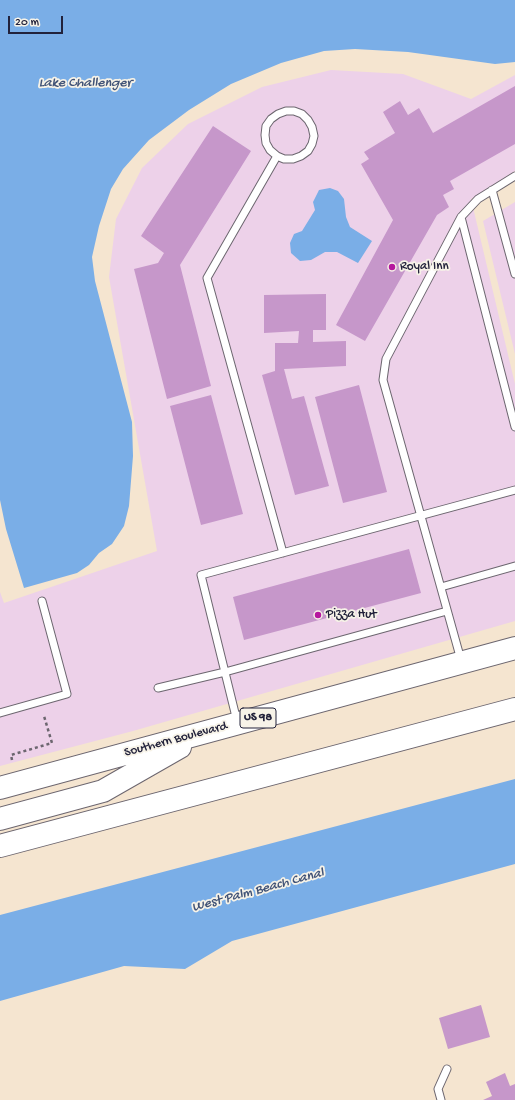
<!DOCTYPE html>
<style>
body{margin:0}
#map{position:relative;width:515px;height:1100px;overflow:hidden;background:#f5e5d0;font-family:"Gochi Hand",sans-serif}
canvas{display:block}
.scale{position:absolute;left:8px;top:16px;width:55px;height:18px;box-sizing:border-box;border:2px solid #22223b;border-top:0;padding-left:5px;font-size:12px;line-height:14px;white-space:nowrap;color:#22223b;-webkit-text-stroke:3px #f7f3e8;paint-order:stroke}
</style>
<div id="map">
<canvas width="515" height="1100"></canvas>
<div class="scale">20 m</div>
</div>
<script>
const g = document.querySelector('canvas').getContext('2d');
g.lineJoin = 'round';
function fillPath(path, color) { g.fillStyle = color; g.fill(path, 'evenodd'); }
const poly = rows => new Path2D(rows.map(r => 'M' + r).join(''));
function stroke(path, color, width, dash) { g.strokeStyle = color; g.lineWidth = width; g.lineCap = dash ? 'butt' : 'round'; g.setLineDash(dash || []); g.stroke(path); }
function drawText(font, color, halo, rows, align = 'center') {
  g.font = font + ' "Gochi Hand",sans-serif'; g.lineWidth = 3.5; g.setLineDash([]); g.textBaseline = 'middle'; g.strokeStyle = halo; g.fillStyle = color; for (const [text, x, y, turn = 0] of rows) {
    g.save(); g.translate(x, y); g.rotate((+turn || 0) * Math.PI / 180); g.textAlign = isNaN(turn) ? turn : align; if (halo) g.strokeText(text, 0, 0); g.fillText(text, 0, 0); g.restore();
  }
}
fillPath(poly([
 [331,70,403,74,471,99,515,75,515,171,471,199,515,384,515,621,133,731,0,766,0,592,4,603,157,551,109,277,116,219,142,168,188,124,262,87],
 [515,202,515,354,483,221]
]), '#edd1e9');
fillPath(poly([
 [0,0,515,0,515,62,495,64,408,52,355,49,324,51,281,63,231,84,189,110,149,140,123,169,111,189,99,226,92,257,95,281,132,422,133,456,129,506,124,526,112,544,99,553,89,565,77,573,24,588,6,529,0,500],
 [330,188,338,191,344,199,346,217,350,227,372,241,358,263,337,252,325,252,311,260,300,261,291,253,290,243,294,234,302,231,315,210,313,202,319,190],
 [515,779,515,864,232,941,185,969,124,966,0,1001,0,915]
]), '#7aaee7');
fillPath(poly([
 [515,86,515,144,450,181,454,189,443,195,449,207,437,215,365,341,336,325,393,220,361,164,369,159,364,152,395,133,383,112,400,101,408,115,419,108,433,133],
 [213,126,251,151,180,265,211,386,167,399,134,269,158,263,164,253,141,236],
 [326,294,326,330,313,330,313,342,346,341,346,366,284,369,292,399,304,396,329,486,295,495,262,375,275,371,275,343,298,343,299,331,264,333,264,295],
 [359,385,387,492,343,503,315,397],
 [211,395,243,514,201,525,170,406],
 [409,549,421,593,244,640,233,597],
 [481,1005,490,1037,448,1049,439,1018],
 [505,1073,510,1086,515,1084,515,1100,483,1100,492,1096,486,1082]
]), '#c697ca');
const lane = poly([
 [277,156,284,159,293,159,301,156,308,151,312,144,314,136,312,127,308,120,302,114,294,111,286,111,278,114,271,119,266,126,265,135,266,143,270,150,277,156,207,278,283,553],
 [492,190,515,274],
 [461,217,515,427],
 [441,587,515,566],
 [461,660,383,380,386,359,461,217,478,199,515,176],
 [158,688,225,672,447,611],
 [0,713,67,694,42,601],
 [237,721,201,575,515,490],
 [441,1100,438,1089,447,1069]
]);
const highway = poly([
 [0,788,515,648],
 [0,819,103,791,180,747],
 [0,846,515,709]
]);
stroke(lane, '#6c666f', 9);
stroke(highway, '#6c666f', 24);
stroke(poly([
 [12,760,11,755,52,743,44,716]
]), '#6c666f', 2.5, [3, 3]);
stroke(lane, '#fff', 7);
stroke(highway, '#fff', 22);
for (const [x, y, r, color] of [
 [392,267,4,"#b5179e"],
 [318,615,4,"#b5179e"]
]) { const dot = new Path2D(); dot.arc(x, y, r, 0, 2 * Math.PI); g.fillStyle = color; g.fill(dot); stroke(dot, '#f7f3e8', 1.5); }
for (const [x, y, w] of [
 [258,718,36]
]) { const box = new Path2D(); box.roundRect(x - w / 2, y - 10, w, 20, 3); g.fillStyle = '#f7f3e8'; g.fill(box); stroke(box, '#22223b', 1); }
drawText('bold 12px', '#22223b', null, [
 ["US 98",258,718]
]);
drawText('13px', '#22223b', '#f7f3e8', [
 ["Royal Inn",400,267],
 ["Pizza Hut",326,615]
], 'left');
drawText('13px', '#22223b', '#f7f3e8', [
 ["Southern Boulevard",176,740,-15]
]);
drawText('italic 14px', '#415377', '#f7f3e8', [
 ["Lake Challenger",85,84],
 ["West Palm Beach Canal",258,891,-15]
]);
</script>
